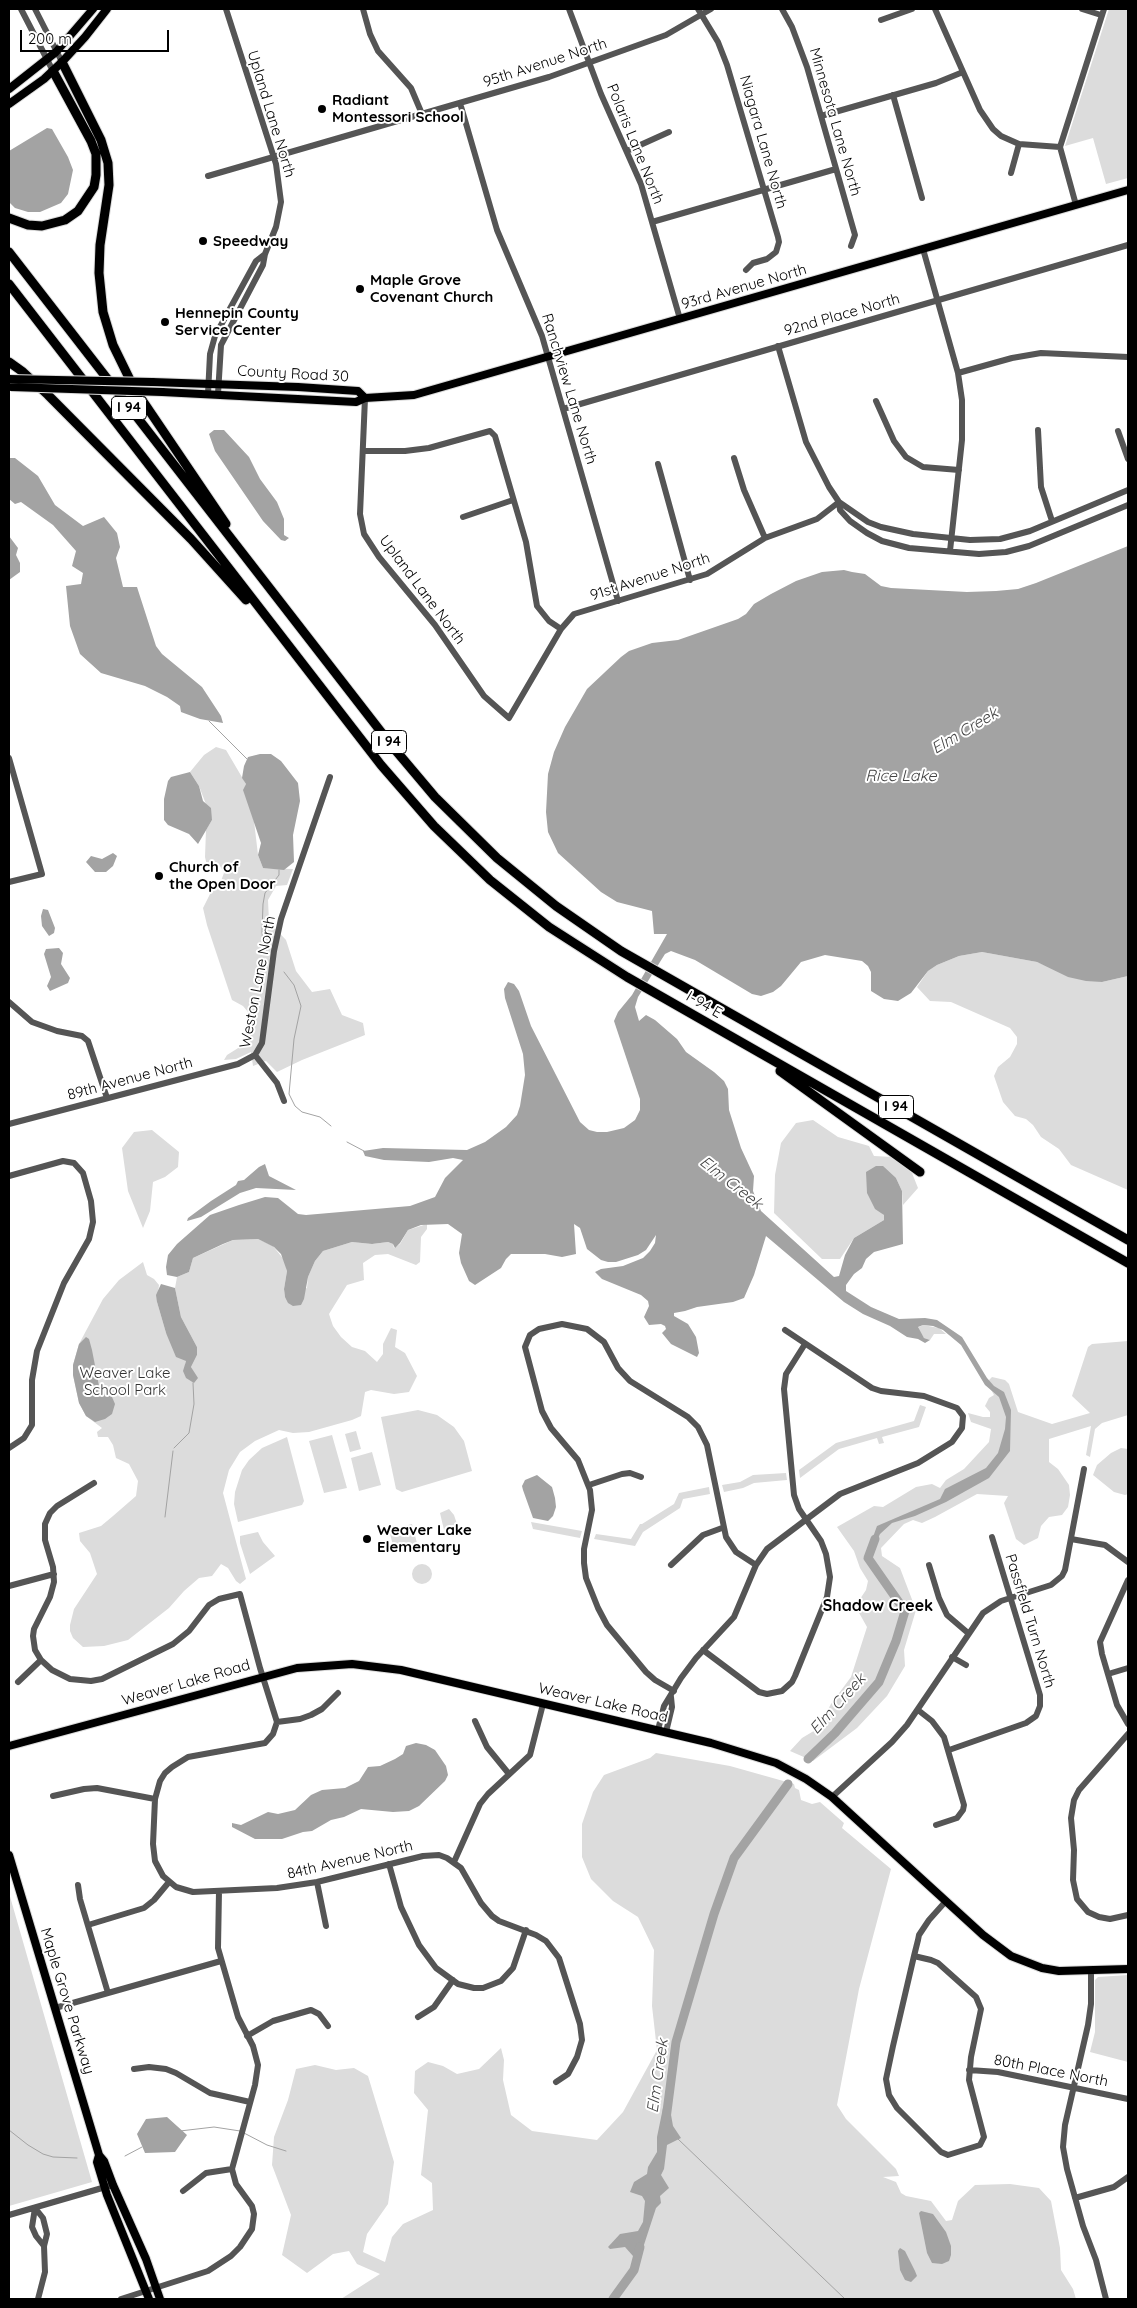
<!DOCTYPE html>
<style>
body{margin:0}
#map{position:relative;width:1137px;height:2308px;overflow:hidden;background:#fff;font-family:Quicksand,sans-serif}
canvas{display:block}
.frame{position:absolute;inset:0;border:10px solid #000;pointer-events:none}
.scale{position:absolute;left:20px;top:30px;width:149px;height:22px;box-sizing:border-box;border:2px solid #000;border-top:0;padding-left:6px;font-size:15px;line-height:18px;white-space:nowrap;color:#000;-webkit-text-stroke:4px #fff;paint-order:stroke}
</style>
<div id="map">
<canvas width="1137" height="2308"></canvas>
<div class="frame"></div>
<div class="scale">200 m</div>
</div>
<script>
const g = document.querySelector('canvas').getContext('2d');
g.lineJoin = 'round';
function fillPath(path, color) { g.fillStyle = color; g.fill(path, 'evenodd'); }
const poly = rows => new Path2D(rows.map(r => 'M' + r).join(''));
function stroke(path, color, width, dash) { g.strokeStyle = color; g.lineWidth = width; g.lineCap = dash ? 'butt' : 'round'; g.setLineDash(dash || []); g.stroke(path); }
function drawText(font, color, halo, rows, align = 'center') {
  g.font = font + ' Quicksand,sans-serif'; g.lineWidth = 4; g.setLineDash([]); g.textBaseline = 'middle'; g.strokeStyle = halo; g.fillStyle = color; for (const [text, x, y, turn = 0] of rows) {
    g.save(); g.translate(x, y); g.rotate((+turn || 0) * Math.PI / 180); g.textAlign = isNaN(turn) ? turn : align; if (halo) g.strokeText(text, 0, 0); g.fillText(text, 0, 0); g.restore();
  }
}
fillPath(poly([
 [1109,9,1128,9,1128,178,1106,184,1093,138,1065,146],
 [216,747,226,750,246,784,244,790,254,821,258,855,263,868,293,869,287,885,276,886,268,900,269,922,286,940,296,971,312,992,330,989,342,1015,363,1023,365,1035,302,1060,277,1072,266,1061,253,1066,251,1052,236,1059,224,1060,227,1055,243,1045,250,1037,246,1025,248,1012,243,1006,232,1000,207,925,203,908,210,894,219,886,224,873,220,866,210,869,207,866,205,857,206,830,212,820,199,786,190,772,204,755],
 [982,952,1037,962,1049,967,1102,982,1128,976,1128,1190,1071,1165,1059,1149,1041,1137,1033,1125,1026,1119,1015,1116,1003,1102,994,1076,998,1067,1010,1057,1017,1044,1017,1037,1010,1028,951,1002,930,1001,917,987,928,971,937,965,959,956],
 [813,1120,838,1137,869,1146,874,1156,892,1157,912,1173,918,1188,903,1205,902,1191,896,1178,880,1211,884,1215,884,1220,854,1238,840,1259,822,1259,774,1213,775,1175,781,1143,796,1123],
 [152,1130,179,1152,178,1167,165,1177,153,1182,150,1211,143,1228,128,1191,122,1148,134,1132],
 [427,1224,427,1229,421,1237,420,1262,416,1265,388,1254,375,1255,363,1263,364,1280,347,1285,329,1314,333,1326,341,1337,352,1347,365,1351,377,1362,383,1354,383,1344,391,1328,397,1330,395,1347,405,1353,417,1376,409,1392,394,1394,371,1390,365,1392,361,1416,352,1420,309,1432,293,1433,279,1430,255,1441,240,1452,229,1470,223,1493,246,1579,240,1584,236,1581,228,1568,221,1564,212,1576,199,1578,184,1591,169,1608,128,1640,104,1646,83,1647,73,1638,70,1631,70,1625,74,1609,97,1574,90,1553,80,1541,79,1533,101,1526,113,1516,136,1496,138,1481,129,1464,116,1458,113,1445,108,1437,98,1437,97,1432,102,1428,86,1416,79,1403,73,1375,73,1365,79,1344,103,1299,119,1280,143,1262,147,1275,154,1279,159,1285,157,1302,166,1333,186,1361,185,1365,195,1375,191,1367,197,1355,197,1347,181,1317,175,1288,177,1277,189,1272,193,1258,233,1240,258,1239,273,1246,285,1261,287,1271,284,1289,285,1297,307,1288,308,1277,315,1261,323,1251,352,1242,372,1244,388,1242,393,1244,394,1248,400,1244,408,1230],
 [923,1325,939,1328,946,1334,934,1334,930,1340,924,1338,917,1328],
 [1128,1341,1128,1415,1102,1423,1095,1429,1090,1457,1086,1455,1091,1426,1049,1439,1049,1462,1058,1469,1069,1485,1070,1495,1068,1507,1062,1515,1049,1517,1041,1526,1038,1538,1024,1545,1016,1539,1004,1503,1008,1496,977,1494,935,1517,922,1523,913,1520,904,1524,881,1548,882,1556,900,1568,916,1610,904,1650,905,1666,887,1696,857,1728,813,1761,790,1751,802,1738,817,1729,831,1704,851,1677,867,1627,858,1611,858,1602,866,1590,868,1581,860,1568,854,1551,837,1527,874,1506,883,1507,916,1487,932,1484,940,1488,946,1480,964,1469,989,1442,991,1429,971,1422,968,1413,983,1417,990,1417,990,1412,985,1406,989,1398,994,1395,989,1386,989,1380,992,1377,1005,1380,1009,1384,1018,1412,1052,1424,1090,1413,1072,1396,1088,1347,1092,1344],
 [920,1405,926,1407,919,1427,882,1437,884,1443,879,1444,877,1438,839,1449,800,1478,799,1470,836,1443,914,1421],
 [418,1410,437,1415,454,1427,464,1441,472,1471,402,1492,396,1489,381,1417],
 [356,1431,361,1449,350,1452,345,1434],
 [332,1435,347,1488,324,1493,309,1441],
 [287,1437,304,1501,302,1505,238,1522,234,1504,235,1492,242,1470,249,1460,262,1448],
 [1121,1448,1128,1449,1128,1494,1125,1495,1114,1492,1093,1475,1097,1465,1111,1453],
 [372,1452,381,1485,359,1491,351,1458],
 [786,1473,787,1480,754,1483,743,1488,724,1492,722,1485,740,1482,753,1475],
 [709,1487,710,1494,683,1499,680,1508,643,1532,635,1546,594,1539,596,1534,631,1539,640,1524,642,1524,674,1504,679,1493],
 [449,1509,454,1515,457,1524,455,1528,446,1531,444,1530,440,1513],
 [531,1522,582,1531,580,1538,533,1529],
 [412,1524,418,1547,395,1553,389,1530],
 [258,1532,263,1542,275,1556,250,1574,240,1543,240,1536],
 '412 1574a10 10 0 1 1 20 0a10 10 0 1 1-20 0Z',
 [656,1753,730,1766,794,1784,795,1788,799,1790,801,1800,812,1804,820,1802,844,1823,842,1828,891,1869,859,1989,837,2105,846,2119,896,2169,899,2176,883,2177,896,2182,901,2193,906,2196,931,2201,946,2221,952,2220,958,2201,975,2185,1010,2184,1039,2188,1051,2201,1060,2248,1061,2270,1073,2289,1076,2299,341,2299,380,2274,357,2264,349,2251,333,2254,307,2273,282,2255,291,2215,272,2165,274,2137,288,2100,296,2069,315,2065,336,2070,354,2068,368,2076,394,2162,388,2204,367,2234,363,2252,385,2262,392,2237,403,2224,433,2210,432,2183,421,2175,428,2110,414,2093,415,2071,428,2062,443,2066,457,2074,479,2069,501,2048,504,2060,503,2080,511,2115,532,2131,597,2140,623,2112,657,2050,652,2006,654,1950,638,1917,613,1901,591,1879,582,1857,582,1824,593,1792,604,1775,650,1758],
 [9,1893,92,2182,9,2206],
 [1128,1975,1128,2062,1090,2052,1095,2032,1095,1980,1098,1977]
]), '#dcdcdc');
fillPath(poly([
 [47,128,52,129,68,157,73,170,68,194,61,203,40,212,28,212,15,208,9,202,9,151],
 [214,430,224,430,249,457,260,479,277,502,284,519,284,535,289,538,285,541,281,540,263,521,215,451,209,434],
 [9,458,15,458,38,476,55,505,83,526,104,517,117,533,120,547,116,558,123,587,137,587,156,646,162,654,202,687,221,716,223,723,200,719,181,712,180,706,167,697,145,686,101,673,80,654,70,626,66,586,81,584,83,573,72,566,76,551,53,525,21,502,15,504,9,499],
 [9,536,18,548,16,555,20,563,20,572,9,580],
 [1128,546,1128,976,1102,982,1086,981,1068,977,1037,962,982,952,959,956,937,965,928,971,911,993,898,1001,884,999,871,991,871,972,868,966,862,961,825,955,801,962,781,986,773,992,761,996,752,994,695,960,671,951,665,954,638,997,635,1007,639,1021,646,1015,655,1020,677,1039,686,1052,714,1072,724,1081,728,1089,729,1110,741,1148,754,1176,753,1191,761,1211,834,1277,839,1276,845,1255,854,1238,884,1220,884,1215,875,1209,867,1193,866,1172,876,1166,883,1166,896,1178,902,1191,903,1244,874,1252,866,1259,862,1268,854,1274,846,1285,846,1291,871,1307,899,1319,925,1318,937,1320,962,1337,987,1378,994,1386,1004,1392,1011,1410,1010,1451,989,1478,946,1502,915,1516,892,1523,880,1534,873,1549,869,1548,877,1526,940,1499,945,1489,986,1468,998,1453,1005,1429,1006,1417,999,1397,985,1385,961,1345,943,1330,933,1326,923,1325,918,1327,924,1338,930,1340,925,1343,918,1339,907,1337,890,1326,863,1314,844,1302,766,1236,754,1275,744,1298,733,1302,697,1307,685,1311,674,1313,674,1316,688,1324,696,1337,699,1353,697,1357,671,1344,662,1333,666,1329,665,1326,661,1324,649,1325,644,1317,649,1306,648,1301,641,1295,602,1279,595,1272,601,1269,623,1266,643,1258,650,1251,655,1243,656,1235,646,1250,638,1255,616,1262,608,1262,601,1260,587,1249,580,1228,574,1224,576,1254,562,1257,545,1254,511,1254,506,1259,501,1268,475,1285,469,1281,461,1263,459,1253,462,1234,448,1224,421,1225,408,1230,400,1243,395,1248,393,1244,388,1242,372,1244,352,1242,323,1251,315,1261,308,1277,304,1299,301,1305,293,1306,288,1303,285,1297,284,1289,287,1271,281,1254,274,1247,258,1239,233,1240,223,1244,193,1258,189,1272,177,1277,167,1275,166,1267,168,1255,177,1244,210,1215,239,1205,265,1197,278,1198,298,1214,306,1215,410,1206,435,1197,445,1178,463,1160,453,1158,429,1162,384,1160,365,1156,363,1151,383,1148,467,1150,485,1142,506,1127,517,1115,520,1106,525,1075,523,1054,505,998,504,989,508,982,514,984,519,991,531,1026,580,1122,589,1130,597,1132,607,1132,624,1128,635,1120,640,1110,640,1099,614,1021,618,1012,632,995,667,934,654,934,652,911,617,902,601,892,558,853,548,832,546,812,548,774,554,752,565,727,587,689,621,657,629,651,652,643,678,640,738,619,746,614,754,604,771,594,796,581,822,572,844,570,852,572,865,574,881,586,891,588,967,592,996,591,1018,589,1036,583],
 [260,754,271,754,281,761,298,783,300,801,293,835,294,862,284,870,263,868,258,855,261,843,243,790,246,784,242,778,244,766,248,757],
 [190,772,199,786,203,801,211,808,212,820,198,844,189,834,168,825,164,820,164,799,168,781,171,777],
 [113,853,117,856,113,866,106,872,95,872,86,862,91,856,102,859],
 [43,909,48,910,55,928,54,933,49,936,42,926,41,916],
 [59,948,63,953,61,964,70,978,68,983,50,991,47,986,51,977,44,954,46,949],
 [265,1164,269,1176,296,1190,256,1188,240,1193,201,1217,187,1221,188,1218,211,1201,236,1185,238,1181,244,1180,259,1167],
 [161,1284,175,1288,181,1317,197,1347,197,1355,191,1367,198,1378,194,1383,186,1378,183,1371,186,1361,176,1357,166,1333,157,1302,156,1295],
 [86,1337,89,1339,92,1350,99,1386,103,1393,112,1397,115,1404,112,1414,105,1419,95,1422,86,1416,79,1403,73,1375,73,1365,79,1344],
 [537,1475,552,1487,555,1498,556,1507,553,1516,548,1521,533,1518,523,1490,522,1486,525,1480],
 [416,1743,426,1745,435,1750,446,1766,448,1775,445,1781,419,1806,409,1811,393,1812,361,1809,344,1817,331,1820,312,1831,303,1832,282,1839,255,1839,232,1827,232,1823,241,1825,268,1812,278,1814,295,1810,311,1795,322,1790,345,1788,359,1781,368,1767,380,1766,395,1759,403,1754,406,1746],
 [663,2108,670,2109,673,2126,681,2138,667,2145,664,2169,661,2175,669,2188,660,2196,661,2203,656,2208,640,2257,633,2256,625,2247,610,2249,608,2247,620,2234,638,2231,643,2222,645,2201,642,2196,630,2192,634,2182,647,2174,648,2167,657,2152,657,2137],
 [167,2117,187,2135,175,2152,145,2153,137,2134,146,2119],
 [921,2211,933,2214,946,2232,951,2246,951,2255,949,2261,942,2264,932,2263,927,2253,919,2213],
 [900,2248,905,2251,915,2271,917,2276,911,2282,905,2280,900,2270,898,2251]
]), '#a3a3a3');
stroke(poly([
 [209,721,247,759],
 [268,954,263,944,262,932,263,904,265,893,279,875,279,870],
 [284,972,294,985,301,1006,294,1039,289,1094,295,1106,302,1112,320,1117,331,1126],
 [347,1142,364,1151],
 [174,1448,189,1433,194,1404,193,1383],
 [165,1517,173,1451],
 [9,2130,28,2145,43,2154,53,2157,77,2158],
 [180,2131,214,2127,240,2131],
 [244,2133,267,2145,286,2151],
 [678,2139,845,2299],
 [125,2156,142,2147]
]), '#a3a3a3', 1);
stroke(poly([
 [808,1759,835,1733,879,1682,896,1641,905,1611,868,1558,875,1539],
 [666,2119,676,2042,714,1914,734,1858,788,1784],
 [613,2299,634,2270,640,2247]
]), '#a3a3a3', 9);
const major = poly([
 [9,89,56,52,93,9],
 [9,104,44,79,62,62,85,37,107,9],
 [152,382,298,387,358,391,365,398],
 [162,392,356,402,365,398,414,395,1128,190],
 [9,1746,297,1668,352,1664,401,1670,711,1743,776,1763,806,1779,832,1797,983,1935,1011,1956,1042,1968,1059,1971,1128,1969],
 [9,1855,99,2155,104,2161,113,2185,146,2259,160,2299],
 [99,2155,97,2162,107,2195,149,2299]
]);
const highway = poly([
 [62,62,101,140,108,163,109,185,100,245,99,273,103,312,113,345,134,388,226,524],
 [9,218,28,225,42,226,65,220,78,211,94,187,96,175,96,154,91,141,53,71],
 [9,252,392,746,435,797,497,858,556,906,621,951,1128,1240],
 [9,284,381,765,434,826,490,880,549,927,627,977,1128,1263],
 [9,362,23,372,48,395,191,539,246,600],
 [780,1071,920,1172]
]);
stroke(major, '#dbdbdb', 10);
stroke(highway, '#dbdbdb', 11);
stroke(poly([
 [21,9,53,71],
 [35,9,62,62],
 [363,9,370,34,378,51,411,88,422,114],
 [569,9,601,94,641,184,680,319],
 [698,9,718,42,727,65,778,237,779,242,776,252,767,259,753,263,746,270],
 [782,9,792,27,807,67,855,235,851,246],
 [935,9,980,110,993,129,1001,136,1019,144,1060,147],
 [1082,9,1101,15],
 [881,20,912,9],
 [893,95,922,198],
 [460,103,497,230,542,336,618,601],
 [821,116,936,83,963,72],
 [627,151,669,132],
 [1011,173,1019,144],
 [208,176,549,77,666,35,711,9],
 [1076,205,1060,147,1104,9],
 [652,222,836,169],
 [923,249,958,373,962,400,962,440,950,551],
 [778,346,806,442,829,487,839,502,868,522,881,527,913,534,970,540,1000,539,1030,531,1128,490],
 [958,373,1012,358,1041,353,1128,357],
 [208,394,210,354,215,336,256,261,265,254],
 [218,394,221,345,263,265,265,254,276,227,281,202,276,164,226,9],
 [365,398,360,514,364,534,379,557,435,625,484,696,509,718,561,629,574,614,707,574,765,538,817,519,839,502],
 [876,401,894,441,906,457,923,467,959,470],
 [563,409,1128,245],
 [1038,430,1041,487,1052,521],
 [1118,431,1128,459],
 [363,451,405,451,429,448,490,431,495,436,526,542,537,606,549,621,561,629],
 [734,458,744,490,765,538],
 [658,464,690,580],
 [839,502,840,510,850,521,867,533,882,541,909,548,979,554,1006,552,1029,546,1128,505],
 [463,517,513,500],
 [9,758,42,874,9,882],
 [9,1002,32,1022,57,1031,82,1036,88,1041,107,1098],
 [255,1055,277,1083,284,1101],
 [9,1124,238,1064,255,1055,262,1043,274,951,281,919,330,777],
 [9,1176,63,1161,74,1163,83,1173,91,1201,93,1222,89,1239,64,1283,37,1351,32,1380,32,1425,24,1438,9,1448],
 [94,1483,57,1506,50,1513,45,1524,45,1540,53,1567,54,1582,50,1597,34,1629,33,1636,35,1650,41,1660,52,1670,70,1679,91,1681,102,1679,173,1644,189,1631,209,1605,219,1599,240,1594,260,1668,277,1722,273,1734,265,1743,188,1757,172,1767,165,1773,160,1781,155,1799,153,1844,155,1861,163,1876,176,1887,193,1892,277,1888,317,1882,423,1856,439,1855,447,1858,461,1868,481,1903,492,1916,499,1921,536,1935,546,1941,559,1958,580,2024,582,2040,577,2057,568,2074,556,2082],
 [589,1485,622,1474,630,1473,641,1477],
 [1071,1539,1105,1545,1128,1562],
 [671,1565,703,1535,722,1528],
 [929,1565,939,1598,947,1615,968,1633],
 [1128,1580,1100,1642,1102,1654,1117,1705,1128,1724],
 [9,1586,54,1574],
 [703,1650,759,1692,767,1694,782,1691,792,1682,795,1676,827,1597,830,1577,826,1554,821,1541,799,1509,794,1495,784,1389,786,1374,805,1344],
 [952,1657,966,1665],
 [1108,1674,1128,1668],
 [18,1682,41,1660],
 [674,1691,655,1680,646,1672,607,1625,598,1608,586,1578,584,1563,584,1549,592,1510,590,1490,578,1460,551,1428,542,1411,525,1347,530,1335,539,1329,562,1324,587,1329,604,1342,618,1368,630,1381,688,1417,698,1427,707,1445,726,1537,736,1552,756,1565],
 [918,1710,932,1721,944,1737,964,1805,963,1810,957,1818,936,1825],
 [475,1721,487,1747,509,1774],
 [277,1722,300,1719,311,1715,322,1709,338,1693],
 [658,1730,664,1706,681,1678,696,1658,734,1617,756,1565,767,1549,840,1494,918,1463,952,1442,962,1428,963,1416,957,1408,924,1396,881,1391,872,1388,785,1330],
 [666,1732,672,1707,671,1697],
 [1128,1734,1079,1790,1074,1800,1071,1818,1074,1850,1073,1880,1077,1899,1088,1912,1099,1917,1110,1919,1128,1915],
 [949,1750,1026,1723,1036,1716,1040,1706,1040,1695,992,1537],
 [53,1796,84,1789,97,1788,155,1799],
 [832,1797,892,1742,907,1725,983,1613,1001,1601,1051,1585,1062,1576,1065,1570,1084,1469],
 [454,1862,480,1804,488,1794,530,1755,543,1704],
 [389,1864,401,1907,419,1945,436,1968,458,1984,474,1988,483,1988,501,1981,513,1968,526,1930],
 [317,1882,326,1926],
 [78,1885,80,1899,108,1993],
 [88,1925,144,1908,154,1900,169,1882],
 [914,1956,931,1960,938,1963,976,1997,981,2009,971,2057,969,2080,984,2137,980,2145,948,2155,941,2152,897,2108,889,2095,886,2079,893,2046,914,1956,918,1940,919,1935,929,1920,946,1901],
 [1091,1971,1091,2004,1088,2025,1065,2125,1063,2147,1067,2169,1083,2226,1096,2260,1106,2299],
 [55,2008,221,1961],
 [418,2017,434,2007,453,1980],
 [247,2036,273,2021,311,2010,319,2014,328,2026],
 [134,2069,149,2067,166,2069,176,2073,210,2093,250,2102],
 [969,2070,998,2072,1128,2099],
 [183,2191,206,2173,232,2169],
 [1075,2198,1114,2187,1128,2177],
 [35,2208,43,2218,47,2234,44,2246,45,2272,38,2299],
 [35,2208,32,2227,36,2236,44,2246],
 [9,2215,109,2186],
 [121,2299,208,2271,231,2256,240,2247,252,2229,254,2214,252,2206,236,2184,232,2169,255,2085,258,2065,253,2046,238,2017,218,1948,219,1891]
]), '#555', 6);
stroke(major, '#000', 8);
stroke(highway, '#000', 9);
const majorBridge = poly([
 [9,379,152,382],
 [11,387,162,392]
]);
stroke(majorBridge, '#dbdbdb', 10, []);
stroke(majorBridge, '#000', 8);
for (const [x, y, r, color] of [
 [322,109,5,"#000"],
 [203,241,5,"#000"],
 [360,289,5,"#000"],
 [165,322,5,"#000"],
 [159,876,5,"#000"],
 [367,1539,5,"#000"]
]) { const dot = new Path2D(); dot.arc(x, y, r, 0, 2 * Math.PI); g.fillStyle = color; g.fill(dot); stroke(dot, '#fff', 2); }
for (const [x, y, w] of [
 [129,408,35],
 [389,742,35],
 [896,1107,35]
]) { const box = new Path2D(); box.roundRect(x - w / 2, y - 11.5, w, 23, 4); g.fillStyle = '#fff'; g.fill(box); stroke(box, '#000', 1); }
drawText('bold 14px', '#000', null, [
 ["I 94",129,408],
 ["I 94",389,742],
 ["I 94",896,1107]
]);
drawText('15px', '#000', '#fff', [
 ["95th Avenue North",545,63,-18],
 ["Upland Lane North",271,114,73],
 ["Minnesota Lane North",835,122,74],
 ["Niagara Lane North",763,142,74],
 ["Polaris Lane North",635,144,68],
 ["93rd Avenue North",744,287,-16],
 ["92nd Place North",842,315,-16],
 ["County Road 30",293,374,3],
 ["Ranchview Lane North",569,389,73],
 ["91st Avenue North",650,577,-18],
 ["Upland Lane North",422,590,53],
 ["Weston Lane North",258,982,-79],
 ["I-94 E",704,1005,30],
 ["89th Avenue North",130,1079,-15],
 ["Passfield Turn North",1030,1621,73],
 ["Weaver Lake Road",186,1683,-16],
 ["Weaver Lake Road",603,1703,13],
 ["84th Avenue North",350,1860,-13],
 ["Maple Grove Parkway",67,2001,73],
 ["80th Place North",1051,2071,11]
]);
drawText('bold 15px', '#000', '#fff', [
 ["Radiant",332,100],
 ["Montessori School",332,117],
 ["Speedway",213,241],
 ["Maple Grove",370,280],
 ["Covenant Church",370,297],
 ["Hennepin County",175,313],
 ["Service Center",175,330],
 ["Church of",169,867],
 ["the Open Door",169,884],
 ["Weaver Lake",377,1530],
 ["Elementary",377,1547]
], 'left');
drawText('15px', '#333', '#fff', [
 ["Weaver Lake",125,1373],
 ["School Park",125,1390]
]);
drawText('italic 16px', '#444', '#fff', [
 ["Elm Creek",965,731,-31],
 ["Rice Lake",901,776],
 ["Elm Creek",731,1183,38],
 ["Elm Creek",838,1704,-48],
 ["Elm Creek",658,2076,-82]
]);
drawText('bold 16px', '#000', '#fff', [
 ["Shadow Creek",878,1606]
]);
</script>
